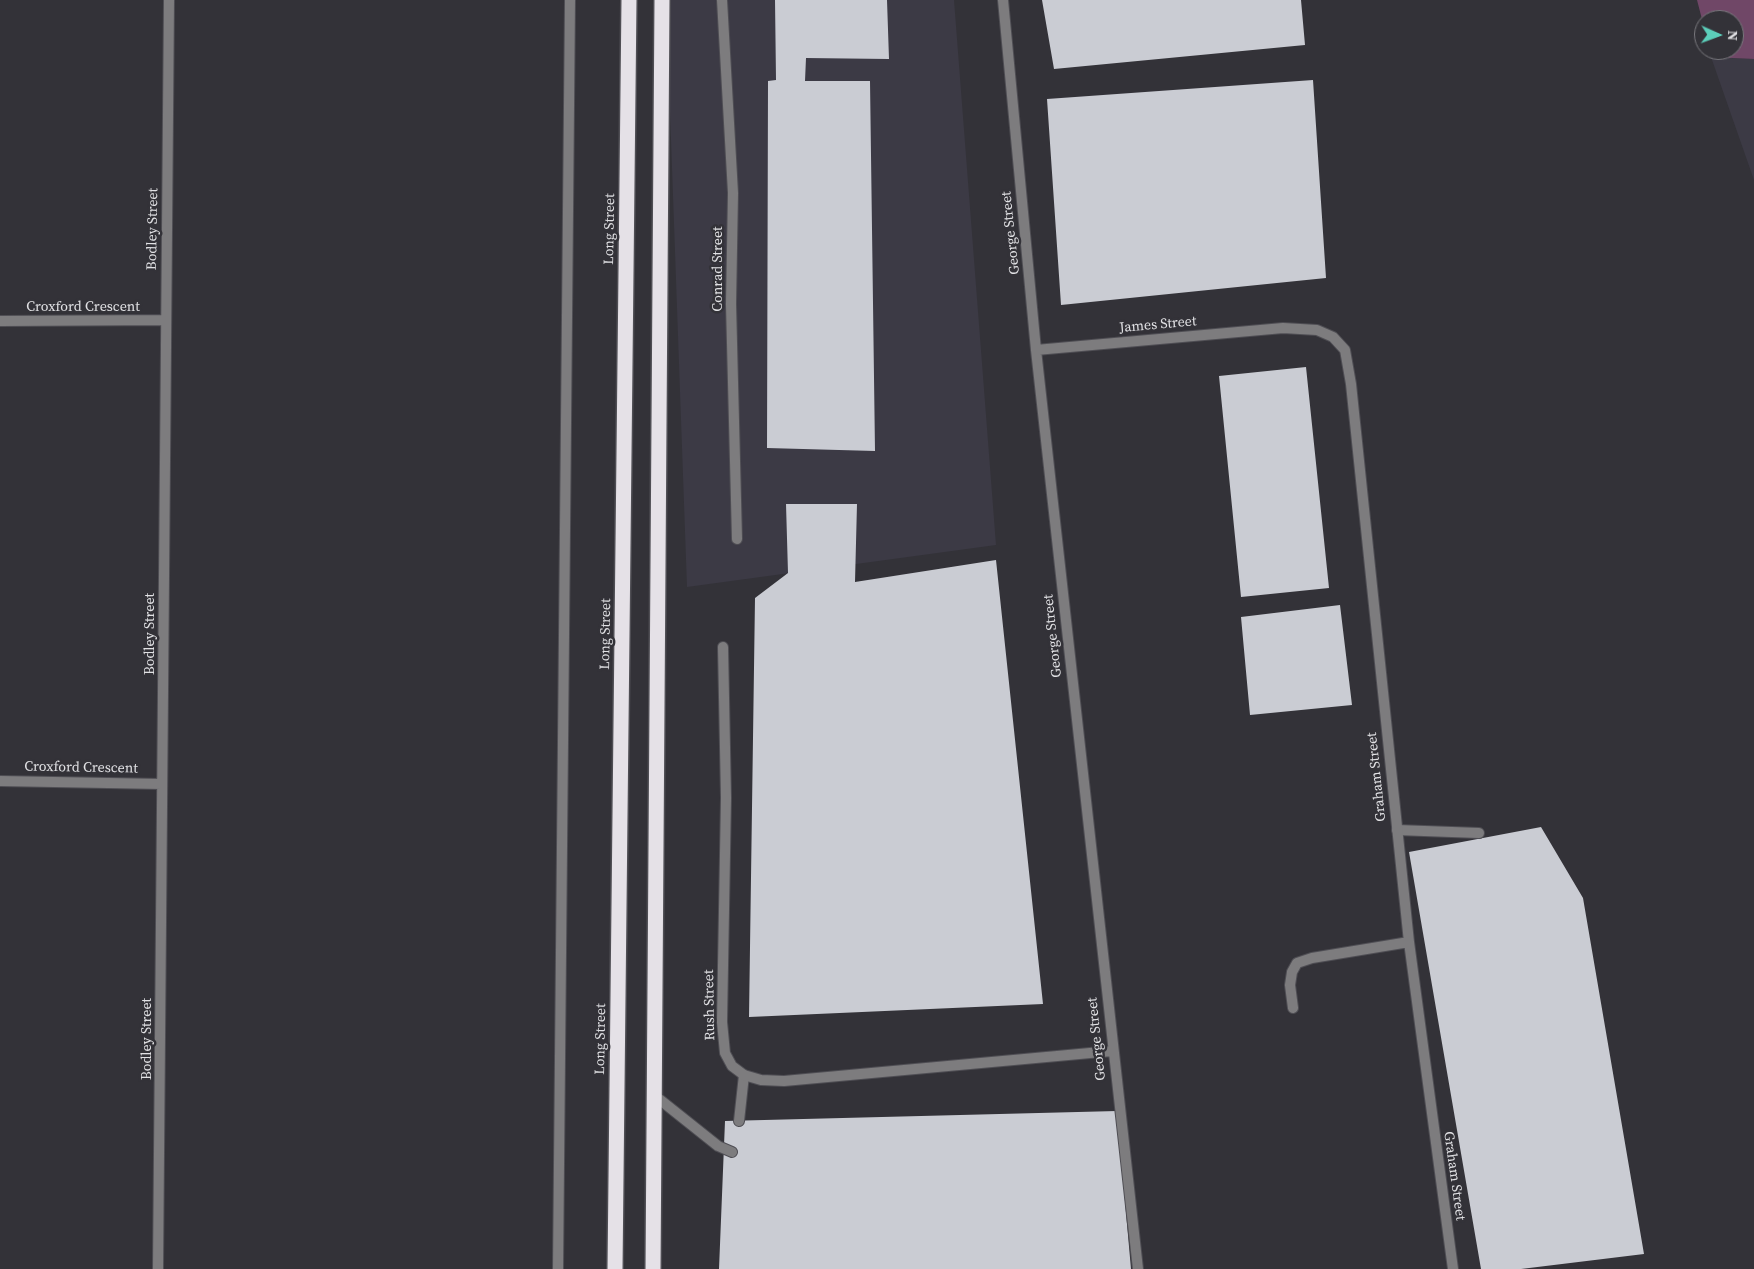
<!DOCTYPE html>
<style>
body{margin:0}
#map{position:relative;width:1754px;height:1269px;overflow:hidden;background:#333238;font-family:"Source Serif 4",serif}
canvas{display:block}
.north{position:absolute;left:1694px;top:10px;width:50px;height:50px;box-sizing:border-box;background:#333238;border:1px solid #79787d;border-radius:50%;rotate:92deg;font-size:14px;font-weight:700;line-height:20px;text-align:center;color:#e1e1e4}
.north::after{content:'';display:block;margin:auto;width:18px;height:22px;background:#5cceba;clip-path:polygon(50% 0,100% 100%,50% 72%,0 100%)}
</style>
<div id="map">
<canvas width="1754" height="1269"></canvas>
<div class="north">N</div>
</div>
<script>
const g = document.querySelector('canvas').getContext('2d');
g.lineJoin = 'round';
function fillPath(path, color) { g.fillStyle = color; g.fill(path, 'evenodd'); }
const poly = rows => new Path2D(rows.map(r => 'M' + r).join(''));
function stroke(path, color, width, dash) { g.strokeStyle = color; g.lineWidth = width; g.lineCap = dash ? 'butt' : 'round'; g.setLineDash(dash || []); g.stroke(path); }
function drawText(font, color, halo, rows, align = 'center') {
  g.font = font + ' "Source Serif 4",serif'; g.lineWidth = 5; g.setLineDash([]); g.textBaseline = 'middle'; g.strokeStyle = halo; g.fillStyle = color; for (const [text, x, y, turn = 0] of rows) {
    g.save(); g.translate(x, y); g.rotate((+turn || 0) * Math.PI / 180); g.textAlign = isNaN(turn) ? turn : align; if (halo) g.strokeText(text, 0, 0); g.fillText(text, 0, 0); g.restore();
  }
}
fillPath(poly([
 [666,0,954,0,996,545,687,587],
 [1711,57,1754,59,1754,180]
]), '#3c3a45');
fillPath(poly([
 [1697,0,1754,0,1754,59,1711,57,1710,50,1734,50,1734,20,1704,20,1704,27]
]), '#704767');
fillPath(poly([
 [775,0,887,0,889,59,806,58,805,81,870,81,875,451,767,448,768,81,776,80],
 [1042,0,1301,0,1305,45,1054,69],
 [1313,80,1326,278,1061,305,1047,99],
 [1306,367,1329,588,1241,597,1219,376],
 [786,504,857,504,855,582,996,560,1043,1004,749,1017,755,598,788,573],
 [1340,605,1352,705,1250,715,1241,617],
 [1541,827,1583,898,1644,1254,1521,1269,1481,1269,1409,852],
 [1117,1111,1131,1269,719,1269,725,1121]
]), '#caccd3');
const lane = poly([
 [722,0,733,193,731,304,737,539],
 [1397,830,1479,833],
 [654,1095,718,1146,732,1152],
 [739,1121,744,1075]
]);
const street = poly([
 [1003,0,1036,350,1138,1269],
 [0,321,166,320],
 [1036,350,1283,328,1317,330,1333,337,1345,350,1351,384,1409,942,1453,1269],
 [723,647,726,798,722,1022,725,1053,732,1066,744,1075,761,1080,784,1081,1112,1051],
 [0,781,162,784],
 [1293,1008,1290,985,1292,972,1297,963,1312,958,1409,942],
 [158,1269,169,0],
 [558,1269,570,0]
]);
const highway = poly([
 [615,1269,629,0],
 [653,1269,662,0]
]);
stroke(lane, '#4f4e54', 12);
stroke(street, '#4f4e54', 12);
stroke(highway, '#4f4e54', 18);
stroke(lane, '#7d7c7e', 10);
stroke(street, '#7d7c7e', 10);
stroke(highway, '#e5e1e7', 15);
drawText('14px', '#e1e1e4', '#333238', [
 ["Bodley Street",153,229,-89],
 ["Long Street",610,229,-89],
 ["George Street",1011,233,-96],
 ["Conrad Street",718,269,-90],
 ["Croxford Crescent",83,307],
 ["James Street",1158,325,-5],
 ["Bodley Street",150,634,-90],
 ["Long Street",606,634,-89],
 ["George Street",1053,636,-96],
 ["Croxford Crescent",81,768,1],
 ["Graham Street",1377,777,-96],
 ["Rush Street",710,1005,-91],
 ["Bodley Street",147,1039,-90],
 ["Long Street",601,1039,-89],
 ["George Street",1097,1039,-96],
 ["Graham Street",1454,1176,82]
]);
</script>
